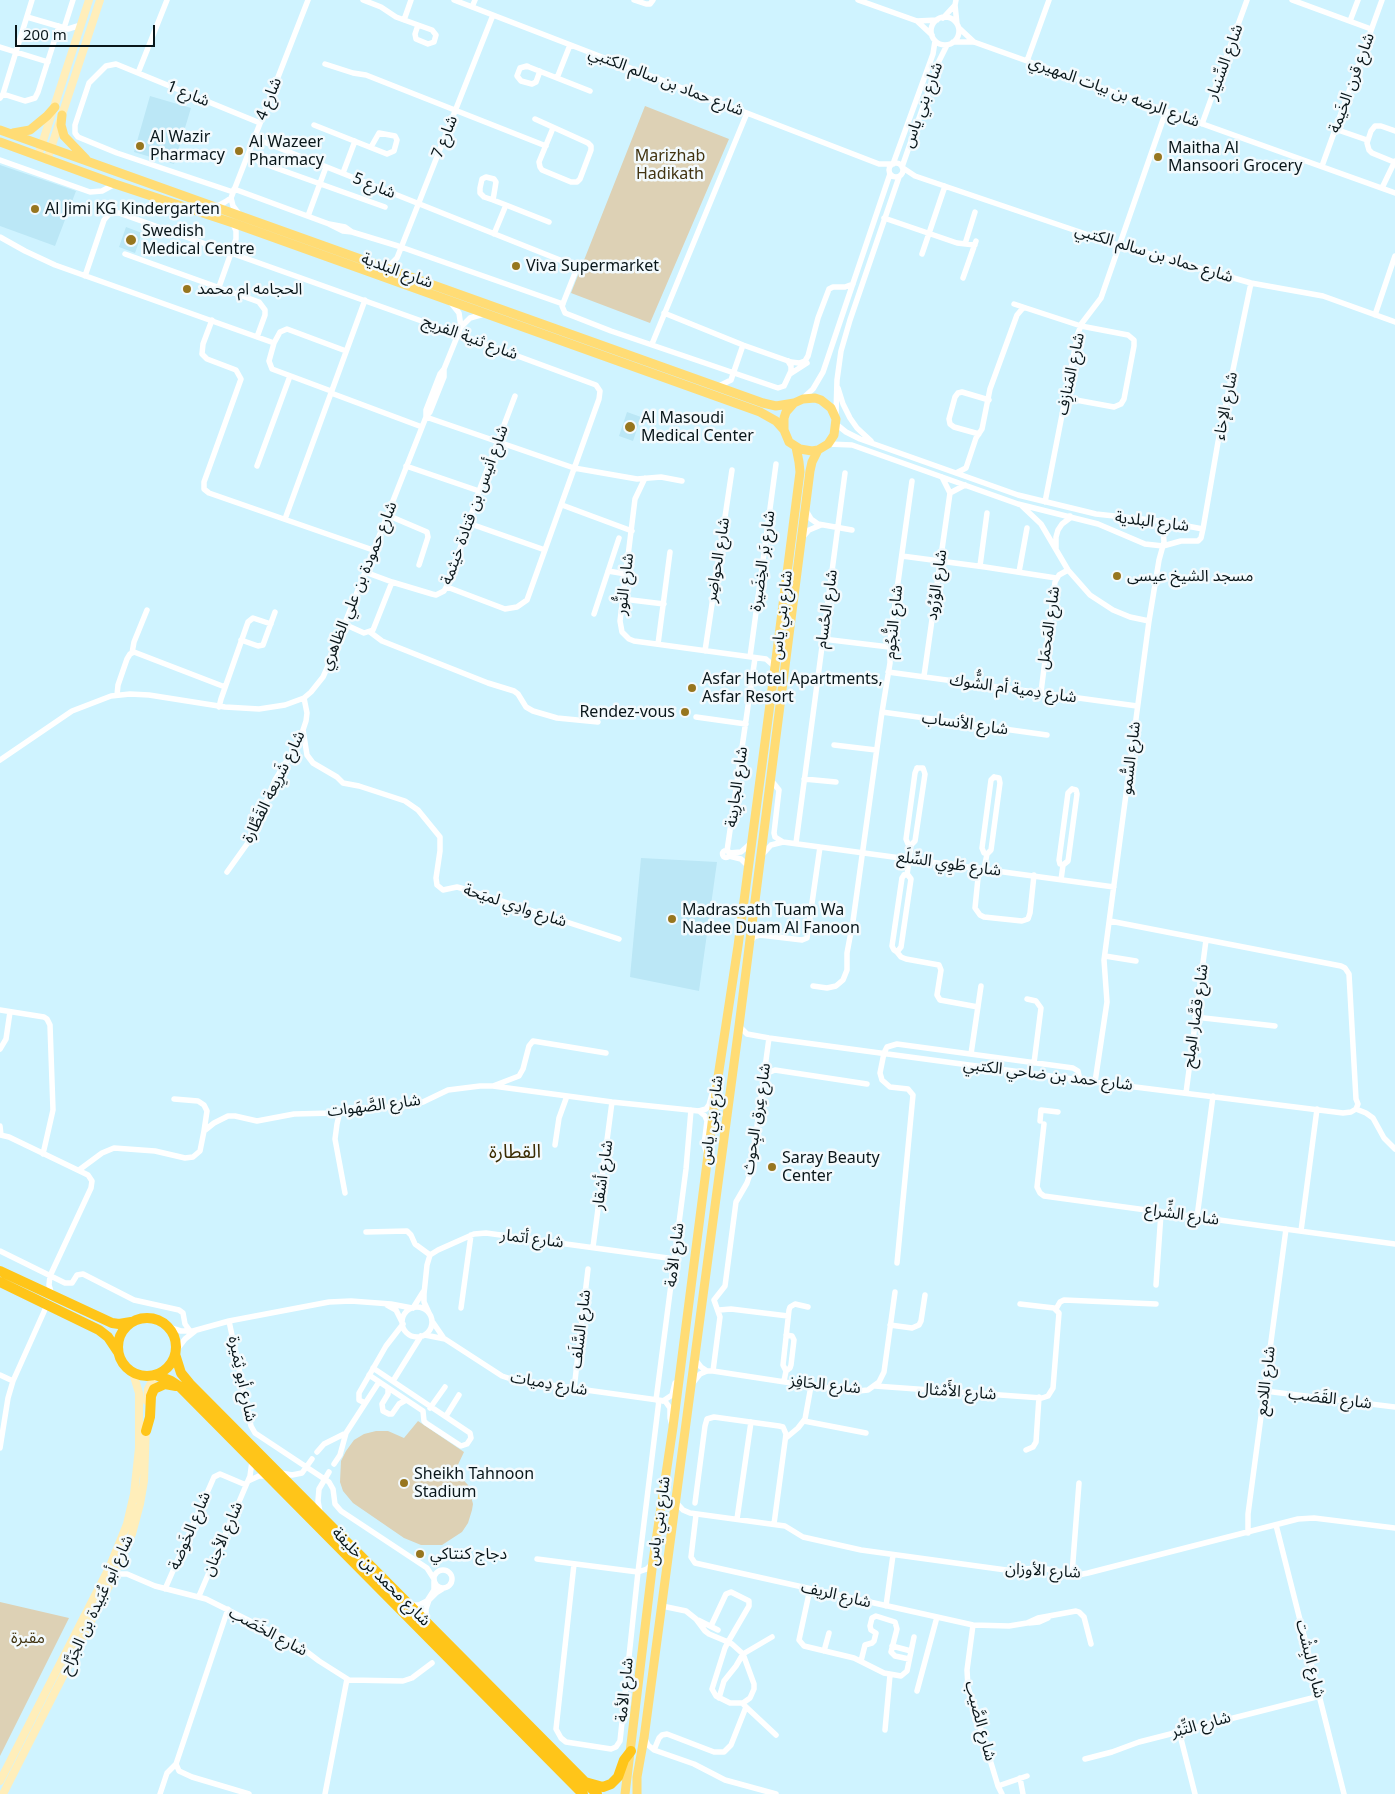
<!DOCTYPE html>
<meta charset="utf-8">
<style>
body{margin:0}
#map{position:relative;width:1395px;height:1794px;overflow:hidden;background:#cff3ff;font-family:"Noto Sans",sans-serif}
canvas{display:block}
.scale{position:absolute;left:15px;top:25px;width:140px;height:22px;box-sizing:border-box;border:2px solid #09161a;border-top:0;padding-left:6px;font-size:15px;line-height:18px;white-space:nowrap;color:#09161a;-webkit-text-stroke:4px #f3fafd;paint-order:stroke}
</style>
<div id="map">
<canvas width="1395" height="1794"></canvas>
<div class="scale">200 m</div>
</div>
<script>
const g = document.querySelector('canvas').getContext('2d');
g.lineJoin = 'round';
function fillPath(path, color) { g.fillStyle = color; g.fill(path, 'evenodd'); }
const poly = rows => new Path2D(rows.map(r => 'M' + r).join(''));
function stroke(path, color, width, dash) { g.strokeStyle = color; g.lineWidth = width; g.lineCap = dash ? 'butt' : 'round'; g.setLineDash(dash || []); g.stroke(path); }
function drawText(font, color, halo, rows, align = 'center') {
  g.font = font + ' "Noto Sans","Noto Sans Arabic",sans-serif'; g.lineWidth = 5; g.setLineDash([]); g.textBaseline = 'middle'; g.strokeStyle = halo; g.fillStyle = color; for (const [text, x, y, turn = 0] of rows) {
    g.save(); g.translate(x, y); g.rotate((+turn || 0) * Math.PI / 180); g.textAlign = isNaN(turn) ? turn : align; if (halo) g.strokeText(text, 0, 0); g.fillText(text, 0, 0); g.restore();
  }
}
fillPath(poly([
 [150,96,191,108,174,164,134,152],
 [0,165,76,191,55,246,0,226],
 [126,227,142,233,135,253,119,247],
 [627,412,641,417,633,441,619,436],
 [641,858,717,862,699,991,630,977]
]), '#bbe7f6');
fillPath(poly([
 [645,106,729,139,650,323,571,293],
 [418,1421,464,1452,455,1471,468,1485,473,1504,472,1510,468,1523,462,1532,442,1545,421,1545,404,1538,353,1503,343,1491,340,1482,341,1461,346,1451,354,1440,364,1434,376,1431,388,1431,404,1438],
 [0,1602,69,1618,0,1756]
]), '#ddd1b5');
stroke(poly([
 [363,0,381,7,396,17,418,25,432,30,436,35,434,42,428,44,416,39,415,34,418,25],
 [454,0,879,164,892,164],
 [634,0,646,4,650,4,653,0],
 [858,0,917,21,937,20],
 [1292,0,1371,29],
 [955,5,957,24],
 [472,7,475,0],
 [27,17,68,29,81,25],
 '931 31a14 14 0 1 1 28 0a14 14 0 1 1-28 0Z',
 [943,18,955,5,956,0],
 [404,20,411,0],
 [917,21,932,35],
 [1350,21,1358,0],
 [64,28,73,0],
 [959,28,974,42],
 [953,42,974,42,1395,193],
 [0,47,48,62],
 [1027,61,1049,0],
 [325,64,353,73,366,75,546,146],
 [540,71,536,82,532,84,521,81,517,76,520,68,527,66,529,67,590,91],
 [138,73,167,0],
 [557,78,570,45],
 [3,94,25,101,35,98,38,92,59,26],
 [0,98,3,94,32,0],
 [535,119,588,143,591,146,591,150,580,179,577,182,571,182,542,170,540,167,539,162,553,128],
 [1202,124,1247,0],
 [314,125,387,154,394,151,397,140,395,136,379,133,371,147],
 [1335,129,1367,140],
 [254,138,570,264,575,273,562,306,565,313,611,331,778,388,784,386,791,371,791,366,788,361],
 [0,160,90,192,102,191,115,184],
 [259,162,385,207],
 [1394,162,1372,153,1369,150,1367,143,1371,131,1375,126,1381,126,1395,131],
 '889 170a7 7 0 1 1 14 0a7 7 0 1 1-14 0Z',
 [893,164,933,54,935,41],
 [1322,166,1382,0],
 [902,167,939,61,947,45],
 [903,168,915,176,1118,245,1251,283,1323,296,1395,322],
 [343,173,355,141],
 [1382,188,1395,161],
 [234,189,329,224,343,231,352,232,398,246,563,304],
 [233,192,117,153,78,137,75,133,75,125,89,83,106,66,116,64,260,123],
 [231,198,233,206,239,214],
 [493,200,496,182,494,179,486,177,482,179,480,188,480,193,484,197,493,200,506,205,549,222],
 [216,207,225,202,231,198,308,0],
 [308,216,326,167],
 [884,218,957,243,975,245],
 [329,224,345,227,352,232],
 [494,234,506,205],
 [0,237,25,251,55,265,274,343],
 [965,244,975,212],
 [125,254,259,302,265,310,265,315,257,337],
 [922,254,945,186],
 [383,267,391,264,397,258,493,15],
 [85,276,104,220,110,213,119,213,458,334,596,385,600,391,599,399,527,600,517,607,505,609,447,587],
 [963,278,976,241],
 [219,287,236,239,236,231,233,224],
 [451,303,459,313,461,327],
 [1014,304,1026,308],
 [664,313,743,345,791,362,799,363,805,361,808,356,818,318,829,289,833,287,845,287,853,284],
 [1375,315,1395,256],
 [212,320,203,344,202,354,207,359,236,370,241,379,204,482,204,489,209,493,373,550],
 [652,344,747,113],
 [790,374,807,363],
 [719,386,731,380,743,345],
 [838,388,843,404,850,418,857,428,871,441],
 [331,391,272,369,269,361,274,343,280,332,287,329,346,351],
 [331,393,422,427],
 [803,398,813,389,823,372,890,174],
 [836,414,837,380,841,351,850,320,899,177],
 [426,417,574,468,637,479,661,477,682,481],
 [426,417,430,412,444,377,444,369],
 [836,424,846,432,860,439,1018,495,1096,514,1160,521,1203,529],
 [979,434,954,427,950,424,949,419,955,397,958,393,962,392,989,400],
 [828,444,852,445,1018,504,1098,524,1145,544,1163,546,1181,541,1198,541,1201,538,1203,529,1218,442,1251,283],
 [257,466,290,376],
 [406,466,479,491],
 [956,473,966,468,976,438,982,429,990,389,1017,315,1023,308,1026,308,1081,326,1128,335,1134,340,1134,346,1124,399,1121,404,1114,407,1065,398],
 [645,478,635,499,620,621,622,632,629,639,634,641,766,659,775,667],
 [950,493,965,485],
 [1045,502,1078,333,1082,323,1101,298,1166,111],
 [562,505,632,531],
 [1022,506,1041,524,1068,570,1090,595,1113,610,1130,617,1149,621],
 [805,509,811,519,818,524,852,530],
 [387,515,427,532,428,537,419,565],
 [285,519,365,300],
 [468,523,545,550],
 [802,538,809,530,821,525],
 [1056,548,1056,537,1058,530,1062,524,1070,518,1070,516],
 [902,556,985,567,1056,578],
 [980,566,987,513],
 [608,571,626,574],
 [365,572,392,582,432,594,436,595,444,591,449,582,479,491,515,396],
 [1019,572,1027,528],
 [623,599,664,604],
 [594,614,619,538],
 [344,624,364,633,373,630,392,582],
 [370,632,382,641,488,683,514,691,518,694,526,707,533,711,557,718,598,722],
 [823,639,889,647],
 [241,640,258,646,263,645,275,612],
 [658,644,670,552],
 [705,651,732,470],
 [132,653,134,642,147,610],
 [750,657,776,464],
 [888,672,1137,706],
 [924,676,950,493,942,477],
 [1041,692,1055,582,1059,575,1068,570],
 [117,695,118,685,127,659,130,654,134,652,225,687],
 [219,707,221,699,248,622,253,618,271,624],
 [882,712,1047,735],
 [696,717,746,724],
 [303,730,307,755,313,763,337,777,343,783,359,786,405,801,418,810,440,837,440,851,436,878,437,885,443,890,457,887,468,890,619,939],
 [834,745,876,750],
 [0,760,72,711,111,696,130,694,149,695,225,707,259,709,285,705,304,698,311,692,323,677,328,666,426,417,426,410,440,374,444,369,461,327,470,318,484,314],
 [917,768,923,768,925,774,915,841,911,845,908,844,906,839,915,773,917,768],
 [994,777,999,778,1000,783,991,850,987,854,984,853,982,848,991,780,994,777],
 [804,779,836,782],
 [771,780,779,790,774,833,775,837,783,842],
 [1072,789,1076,790,1077,794,1068,861,1063,865,1060,864,1059,860,1068,793,1072,789],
 [796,843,845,473],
 '722.5 854a3.5 3.5 0 1 1 7 0a3.5 3.5 0 1 1-7 0Z',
 [727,851,755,658],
 [729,853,741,852,751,843],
 [762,855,771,845,783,842,1114,887],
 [729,856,741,859,749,867],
 [979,868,975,908,980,915,984,917,1022,921,1028,919,1030,913,1034,875],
 [984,869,987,854],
 [227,872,252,837,275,780,300,739,306,721,307,713,304,698],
 [904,875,908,875,911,879,901,947,897,952,894,950,892,946,902,878,904,875],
 [907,875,911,845],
 [1061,880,1063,865],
 [750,942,754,937,760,935,802,940,807,938,820,847],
 [897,952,901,957,906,959,939,965,941,970,937,995,940,1000,978,1007],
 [1105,956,1136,961],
 [813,986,827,988,836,986,843,980,847,970,847,953,853,921,882,712,890,663,890,640,912,481],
 [1027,999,1036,1001,1041,1008,1034,1063],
 [0,1010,44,1017,47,1019,50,1025,53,1110,43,1154],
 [1195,1017,1275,1026],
 [739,1026,747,1034,769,1038,1095,1082,1343,1113,1351,1112,1356,1109,1358,1104,1356,1099,1349,974,1345,968,1341,966,1110,921],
 [0,1049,6,1039,10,1012],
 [971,1054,981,986],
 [765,1072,770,1072,775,1070,867,1084],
 [1095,1082,1107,1002,1104,960,1149,621,1159,560,1164,542,1163,529,1160,521],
 [493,1086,519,1076,523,1069,529,1046,533,1041,606,1053],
 [1186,1093,1206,940],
 [174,1099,198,1101,204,1105,207,1111,204,1131],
 [1356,1109,1366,1113,1373,1118,1384,1138,1395,1149],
 [340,1111,337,1124,335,1139,345,1193],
 [699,1111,705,1116,707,1121,704,1145,707,1154],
 [1040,1121,1041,1110,1058,1112],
 [1044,1124,1037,1187,1040,1193,1044,1196,1395,1244],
 [0,1126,1,1135],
 [0,1135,9,1137,88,1175,92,1181,91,1188,50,1276,49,1285,52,1295],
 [555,1145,559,1118,567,1096],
 [79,1170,102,1153,114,1148,155,1151,185,1158,193,1157,200,1151,204,1131,214,1123,228,1116,235,1116,257,1121,294,1114,333,1113,350,1108,377,1108,409,1105,423,1102,448,1090,480,1086,493,1086,612,1102,699,1111,706,1109,709,1105,715,1083],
 [1197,1217,1213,1096],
 [1301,1231,1317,1109],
 [366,1232,407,1231,411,1235,415,1244,430,1255],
 [593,1247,612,1102],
 [0,1251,65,1283,72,1283,77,1275,83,1274,134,1300,179,1310,183,1313,185,1324,190,1331],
 [897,1263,913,1095,908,1089,890,1087,882,1080,880,1073,884,1053,887,1047,897,1044,1073,1068,1078,1071,1080,1080],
 [1156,1285,1161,1213],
 [387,1305,396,1310,402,1322],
 '402 1322a15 15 0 1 1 30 0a15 15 0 1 1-30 0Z',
 [413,1308,423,1292],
 [461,1308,471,1235],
 [1056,1309,1060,1302,1064,1300,1156,1304],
 [719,1310,731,1309,788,1316],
 [429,1313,424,1302,424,1294,427,1265,430,1255,438,1250,474,1234,486,1233,675,1259],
 [229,1321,251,1426,255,1433,329,1482,333,1489,335,1504,341,1511,427,1568,434,1579],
 [432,1321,443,1337],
 [890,1325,912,1328,919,1325,921,1321,925,1295],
 [168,1327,181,1331,193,1331,229,1321,329,1302,351,1301,391,1304,412,1308],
 [425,1335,445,1339,502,1376,514,1380,665,1401,670,1408,670,1418,672,1425],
 [786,1335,792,1336,794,1340,791,1365,790,1368,786,1371],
 [175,1352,185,1339,195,1331],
 [694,1358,701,1367,707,1371],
 [713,1371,720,1317,714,1300,725,1286,736,1202,747,1183,751,1171,769,1038],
 [0,1375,13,1381],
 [369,1375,423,1411,424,1421,426,1423,461,1446,467,1444,471,1438,470,1433,373,1368],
 [393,1381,421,1336],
 [784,1381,786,1371,783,1365,789,1310,790,1307,795,1304,808,1307],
 [692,1384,700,1374,707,1371,713,1371,811,1386,858,1391,868,1390,879,1382,884,1372,895,1292],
 [875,1386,1042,1398,1048,1396,1053,1388,1059,1313,1054,1308,1020,1304],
 [388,1388,388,1394,382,1404,383,1411,389,1414,392,1414,399,1404,406,1400],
 [574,1389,588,1269],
 [1265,1391,1395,1407],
 [656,1400,686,1169,691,1110],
 [663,1401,672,1395,675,1383],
 [365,1403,359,1400,359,1393,386,1346,403,1324],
 [430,1408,445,1387],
 [446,1416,459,1395],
 [804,1421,866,1433],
 [786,1438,798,1428,805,1419,811,1386],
 [0,1448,8,1398,13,1381,47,1305],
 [1026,1450,1033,1447,1036,1442,1039,1397],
 [317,1452,324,1444,344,1434],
 [334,1464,340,1455,346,1433,379,1382],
 [281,1473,292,1475,302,1473,312,1459],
 [248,1481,259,1476,267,1476],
 [675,1501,683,1510,690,1513,785,1526,803,1537,861,1550,1006,1570,1041,1568,1078,1575,1088,1573,1298,1519,1314,1518,1395,1528],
 [695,1503,705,1426,707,1419,714,1417,779,1426,783,1427,786,1434,774,1524],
 [320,1512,318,1501,319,1489,329,1472],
 [696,1515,691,1557,695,1563,973,1625,1009,1626,1027,1623,1038,1618,1076,1611,1079,1612,1084,1617,1091,1644],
 [737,1519,751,1422],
 [1276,1525,1344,1794],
 [1248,1533,1248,1514,1286,1229],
 [537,1559,638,1572,647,1569,652,1564],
 [574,1564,556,1729,561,1738,566,1742,611,1749,616,1747,620,1741,638,1572,659,1400],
 '434 1579a9 9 0 1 1 18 0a9 9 0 1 1-18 0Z',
 [1072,1574,1079,1483],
 [114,1577,120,1574,127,1574,155,1586,206,1599,298,1645,319,1661,349,1680,403,1681,412,1678,432,1663],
 [165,1589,214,1477,220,1474,246,1485],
 [810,1589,799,1640,804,1646,854,1658,884,1673,901,1676,907,1671,914,1637],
 [199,1596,250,1476,252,1461],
 [409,1605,419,1605,427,1601,434,1590,434,1581],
 [662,1606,686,1611,696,1619,705,1631,709,1634,728,1642,732,1644,743,1654,754,1684,754,1689,750,1698,743,1703,730,1703,716,1696,712,1689,725,1648,728,1642,749,1606,749,1601,731,1592,726,1594,711,1626],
 [886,1606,893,1555],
 [228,1609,176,1764,179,1771,192,1777,249,1794],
 [426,1620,426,1609,429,1600,436,1593,444,1588],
 [698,1620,718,1630],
 [1029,1623,1039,1622,1048,1618],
 [973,1625,967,1670,968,1687,998,1786,1002,1794],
 [892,1646,911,1651],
 [824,1651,829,1633],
 [861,1661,865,1645,872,1643,874,1641,876,1633,871,1630,870,1626,872,1618,876,1616,895,1622,897,1629,891,1652,895,1656,909,1659],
 [917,1691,937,1617],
 [719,1698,724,1681,736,1666,743,1654,772,1637],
 [744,1705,776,1735],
 [885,1730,890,1675],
 [1179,1731,1195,1794],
 [645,1739,648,1745,654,1750,694,1764,725,1780,776,1794],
 [654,1750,659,1738,662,1735,667,1734,714,1752,724,1752,731,1745,746,1707],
 [1085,1759,1112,1752,1139,1742,1320,1696],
 [1020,1778,1023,1794],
 [998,1786,1027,1776],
 [160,1794,167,1773,176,1764],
 [325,1794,347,1679]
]), '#fff', 5.5);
stroke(poly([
 [38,156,89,0],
 [47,160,100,0],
 [147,1401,148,1389,155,1375],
 [0,1781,110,1566,127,1524,134,1494,139,1448,139,1393,133,1373],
 [3,1794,109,1586,132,1534,140,1504,144,1481,146,1425]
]), '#ffeeba', 8);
stroke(poly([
 [62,115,61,125,64,136,86,159],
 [0,130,763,403,776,406,794,403],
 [13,133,30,130,47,116,55,107],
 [0,142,115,184,233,223,760,412,776,421,784,430,789,442,800,449,812,451,818,450,828,444,834,435,836,419,831,408,821,400,815,398,803,399,794,403,786,412,784,418,784,430],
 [625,1794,653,1561,673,1427,718,1077,738,946,777,651,800,472,799,462,796,447],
 [637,1794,637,1777,644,1738,739,1026,810,471,812,462,818,450]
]), '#ffdc75', 9);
stroke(poly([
 [0,1271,112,1323,119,1324,131,1322],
 [0,1282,99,1330,108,1337,118,1352],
 '118 1347a29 29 0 1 1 58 0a29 29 0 1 1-58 0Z',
 [175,1354,181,1373,190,1384,597,1794],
 [156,1375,171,1381,180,1387,583,1794],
 [146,1431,150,1417,151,1396,154,1389,165,1384,176,1386],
 [585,1782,603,1787,611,1784,618,1777,624,1760,631,1751]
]), '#ffc519', 10);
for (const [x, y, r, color] of [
 [140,146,5,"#97761f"],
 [239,151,5,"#97761f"],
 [1158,157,5,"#97761f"],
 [35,209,5,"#97761f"],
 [131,240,6,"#97761f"],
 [516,266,5,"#97761f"],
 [187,289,5,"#97761f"],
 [630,427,6,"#97761f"],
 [1117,576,5,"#97761f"],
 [692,688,5,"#97761f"],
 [685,712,5,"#97761f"],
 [672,919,5,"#97761f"],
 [772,1167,5,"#97761f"],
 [404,1483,5,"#97761f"],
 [420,1554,5,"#97761f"]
]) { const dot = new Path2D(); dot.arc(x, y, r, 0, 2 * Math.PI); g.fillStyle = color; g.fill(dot); stroke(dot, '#f3fafd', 2); }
drawText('16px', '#09161a', '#f3fafd', [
 ["شارع السِّنيار",1225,62,-70],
 ["شارع حماد بن سالم الكتبي",666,82,21],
 ["شارع قرن الخَيمة",1352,83,-70],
 ["شارع الرضه بن بيات المهيري",1114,92,20],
 ["شارع 1",188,94,22],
 ["شارع 4",269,99,-68],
 ["شارع بني ياس",923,105,-70],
 ["شارع 7",445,137,-68],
 ["شارع 5",374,186,22],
 ["شارع حماد بن سالم الكتبي",1154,254,17],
 ["شارع البلدية",397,271,20],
 ["شارع ثنية الفريج",470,338,20],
 ["شارع المَنازِف",1071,374,-78],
 ["شارع الإخاء",1226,406,-79],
 ["شارع أنيس بن قتادة خيثمة",475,505,-70],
 ["شارع البلدية",1152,522,7],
 ["شارع الحواضِر",718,560,-81],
 ["شارع بَر الخِضَيرة",763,561,-82],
 ["شارع النُّور",625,584,-83],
 ["شارع الوُرُود",937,585,-82],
 ["شارع حمودة بن علي الظاهري",359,586,-68],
 ["شارع الحُسام",827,609,-82],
 ["شارع بني ياس",782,615,-83],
 ["شارع النُّجُوم",894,622,-84],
 ["شارع المَحمَل",1049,628,-82],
 ["شارع دِمية أم الشُّوك",1013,689,8],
 ["شارع الأنساب",965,724,8],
 ["شارع السُّمو",1131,758,-83],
 ["شارع شَرِيعة القَطَّارة",274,787,-64],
 ["شارع الجارِينة",737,787,-82],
 ["شارع طَوِي السِّلَع",949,864,8],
 ["شارع وادِي لميَحة",515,906,18],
 ["شارع قصَّار المِلح",1196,1016,-82],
 ["شارع حمد بن ضاحي الكتبي",1048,1075,7],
 ["شارع الصَّهَوات",374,1106,-7],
 ["شارع عِرق البِحوث",757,1119,-81],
 ["شارع بني ياس",712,1120,-82],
 ["شارع أشقار",603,1175,-82],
 ["شارع الشِّراع",1182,1215,8],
 ["شارع أتمار",532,1239,7],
 ["شارع الأمة",675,1255,-83],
 ["شارع السَّلَف",581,1329,-83],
 ["شارع أبو ثِمَيرة",242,1379,78],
 ["شارع اللامع",1266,1381,-83],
 ["شارع دِميات",549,1384,10],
 ["شارع الحَافِز",825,1385,6],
 ["شارع الأَمْثال",957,1392,4],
 ["شارع القَصَب",1330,1399,7],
 ["شارع بني ياس",659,1521,-82],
 ["شارع الخَوضة",190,1531,-67],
 ["شارع الأجنان",223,1539,-67],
 ["شارع الأوزان",1043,1571,3],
 ["شارع محمد بن خليفة",381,1577,45],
 ["شارع الريف",836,1595,13],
 ["شارع أبو عُبَيدة بن الجَرَّاح",97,1605,-65],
 ["شارع الخَصَب",268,1632,28],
 ["شارع البِشْت",1310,1659,76],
 ["شارع الأمة",625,1690,-84],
 ["شارع الصَّيب",980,1721,75],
 ["شارع التِّبْر",1201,1725,-15]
]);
drawText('16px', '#09161a', '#f3fafd', [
 ["Al Wazir",150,137],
 ["Pharmacy",150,155],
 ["Al Wazeer",249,142],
 ["Pharmacy",249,160],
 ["Maitha Al",1168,148],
 ["Mansoori Grocery",1168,166],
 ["Al Jimi KG Kindergarten",45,209],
 ["Swedish",142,231],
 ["Medical Centre",142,249],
 ["Viva Supermarket",526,266],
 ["الحجامه ام محمد",197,289],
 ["Al Masoudi",641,418],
 ["Medical Center",641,436],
 ["مسجد الشيخ عيسى",1127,576],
 ["Asfar Hotel Apartments,",702,679],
 ["Asfar Resort",702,697],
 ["Rendez-vous",675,712,"right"],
 ["Madrassath Tuam Wa",682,910],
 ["Nadee Duam Al Fanoon",682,928],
 ["Saray Beauty",782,1158],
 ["Center",782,1176],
 ["Sheikh Tahnoon",414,1474],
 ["Stadium",414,1492],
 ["دجاج كنتاكي",430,1554]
], 'left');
drawText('16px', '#413310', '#f3fafd', [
 ["Marizhab",670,156],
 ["Hadikath",670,174],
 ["مقبرة",28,1638]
]);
drawText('19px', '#3a2b01', '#f3fafd', [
 ["القطارة",515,1153]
]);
</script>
